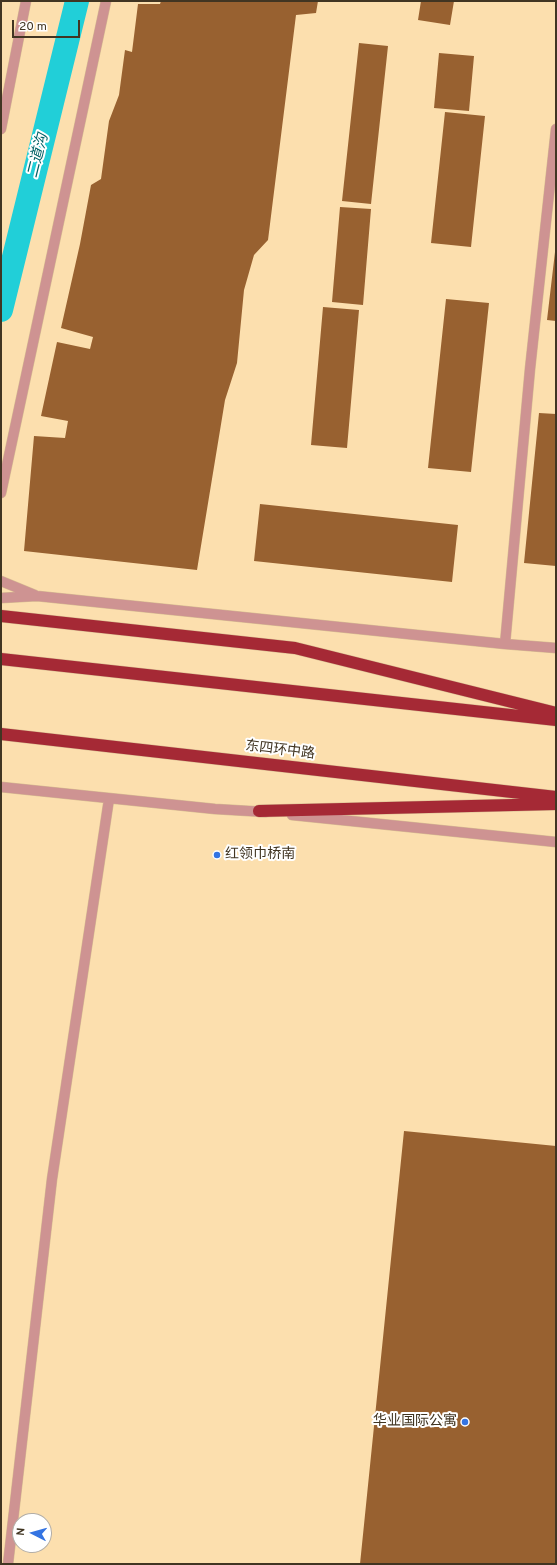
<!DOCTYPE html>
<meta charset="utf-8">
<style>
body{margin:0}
#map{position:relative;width:557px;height:1565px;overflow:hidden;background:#fcdfae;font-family:Overpass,sans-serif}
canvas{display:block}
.frame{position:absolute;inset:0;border:2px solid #413522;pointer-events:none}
.north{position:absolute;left:12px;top:1513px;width:40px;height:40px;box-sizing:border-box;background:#fff;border:1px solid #b3aea7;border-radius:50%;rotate:276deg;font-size:11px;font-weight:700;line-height:16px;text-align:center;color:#413522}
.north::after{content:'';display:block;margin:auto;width:14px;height:18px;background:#3474e2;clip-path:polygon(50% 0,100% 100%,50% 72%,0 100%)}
.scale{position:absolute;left:12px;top:20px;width:68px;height:18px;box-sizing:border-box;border:2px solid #413522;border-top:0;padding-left:5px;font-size:12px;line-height:14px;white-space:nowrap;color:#413522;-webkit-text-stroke:3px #fff;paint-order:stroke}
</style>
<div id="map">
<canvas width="557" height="1565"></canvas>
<div class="frame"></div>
<div class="north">N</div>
<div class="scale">20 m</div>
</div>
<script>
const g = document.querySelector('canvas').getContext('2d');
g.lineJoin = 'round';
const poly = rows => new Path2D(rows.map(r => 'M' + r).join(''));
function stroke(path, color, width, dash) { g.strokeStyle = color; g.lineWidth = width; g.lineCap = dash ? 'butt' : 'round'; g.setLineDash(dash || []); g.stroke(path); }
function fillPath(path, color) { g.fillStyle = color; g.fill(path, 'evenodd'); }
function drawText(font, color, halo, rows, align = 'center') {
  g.font = font + ' Overpass,"Noto Sans SC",sans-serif'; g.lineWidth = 4; g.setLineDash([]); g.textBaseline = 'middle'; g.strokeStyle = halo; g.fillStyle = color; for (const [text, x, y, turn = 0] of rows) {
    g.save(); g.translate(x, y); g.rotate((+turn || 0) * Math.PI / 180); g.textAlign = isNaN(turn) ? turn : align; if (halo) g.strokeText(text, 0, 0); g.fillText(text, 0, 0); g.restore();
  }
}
stroke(poly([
 [1,310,77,1]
]), '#21cfd8', 24);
fillPath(poly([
 [161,1,318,1,316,13,296,15,268,240,254,255,244,290,237,363,225,400,197,570,24,551,34,436,65,438,68,421,41,416,57,342,90,349,93,337,61,328,80,244,91,185,101,179,109,121,119,95,125,50,132,52,138,4,160,4],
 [421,1,454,1,450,25,418,20],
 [359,43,388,46,371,204,342,201],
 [439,53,474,56,469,111,434,108],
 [445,112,485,116,471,247,431,243],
 [340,207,371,209,363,305,332,302],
 [555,252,556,252,556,321,547,320],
 [446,299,489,303,471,472,428,468],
 [323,307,359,310,347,448,311,445],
 [539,413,556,414,556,566,524,563],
 [260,504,458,525,452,582,254,561],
 [404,1131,556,1146,556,1564,360,1564]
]), '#986130');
const minor = poly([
 [1,129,26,1],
 [1,493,106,1],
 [1,581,35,595],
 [1,598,37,596,505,644,556,648],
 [505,644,530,369,556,129],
 [1,787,215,809,266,812],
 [292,815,556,842],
 [8,1564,52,1179,109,799]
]);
const highway = poly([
 [1,616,295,648,556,713],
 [1,659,556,720],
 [1,734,556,797],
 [259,811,556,804]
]);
stroke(minor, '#d7bd92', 11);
stroke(highway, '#d7bd92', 13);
stroke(minor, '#ce9392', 10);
stroke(highway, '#a52935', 12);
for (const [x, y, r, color] of [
 [217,855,4,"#3474e2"],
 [465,1422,4,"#3474e2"]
]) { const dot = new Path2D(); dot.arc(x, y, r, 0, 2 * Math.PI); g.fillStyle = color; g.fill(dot); stroke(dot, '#fff', 1.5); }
drawText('14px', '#413522', '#fff', [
 ["东四环中路",280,751,7]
]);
drawText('14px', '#413522', '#fff', [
 ["红领巾桥南",225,855],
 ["华业国际公寓",457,1422,"right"]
], 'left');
drawText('italic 15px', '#006165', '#fff', [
 ["二道沟",39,156,-76]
]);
</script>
